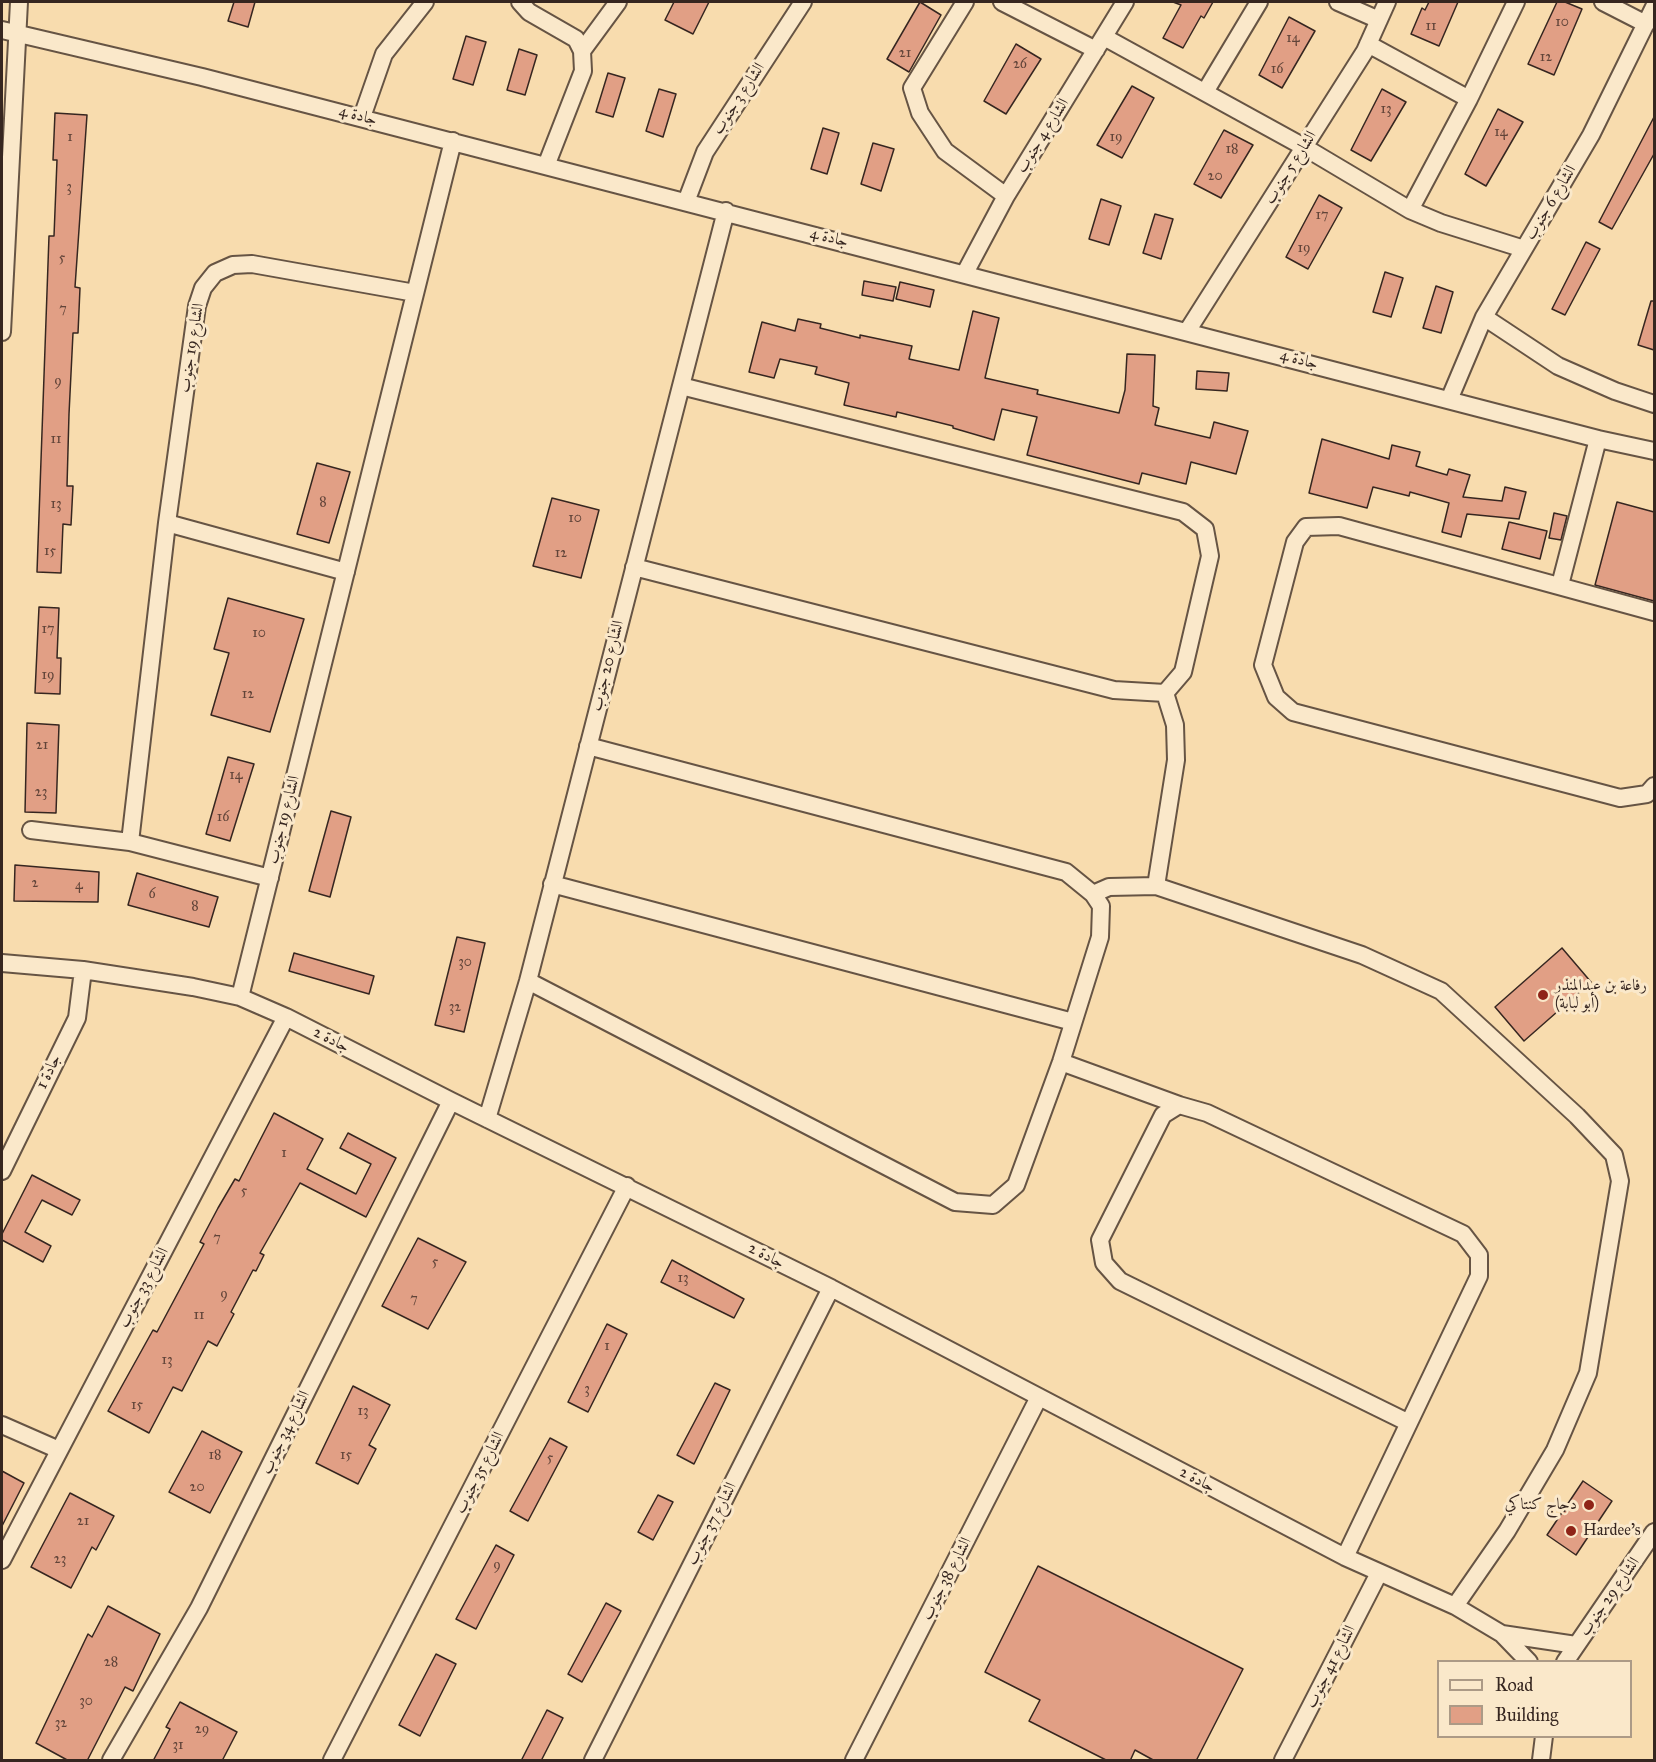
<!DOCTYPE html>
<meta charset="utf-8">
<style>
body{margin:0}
#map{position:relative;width:1656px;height:1762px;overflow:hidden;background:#f8dcae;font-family:"IM FELL Great Primer",serif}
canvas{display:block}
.frame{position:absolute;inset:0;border:3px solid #362620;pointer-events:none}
.legend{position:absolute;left:1437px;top:1660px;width:195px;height:78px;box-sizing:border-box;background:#fae8ca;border:2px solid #ac9a86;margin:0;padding:8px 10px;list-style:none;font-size:18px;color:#362620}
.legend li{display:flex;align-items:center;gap:12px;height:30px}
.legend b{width:30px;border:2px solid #ac9a86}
</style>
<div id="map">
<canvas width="1656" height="1762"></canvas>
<div class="frame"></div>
<ul class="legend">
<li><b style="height:8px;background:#fae8ca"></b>Road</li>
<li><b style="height:16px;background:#e19f85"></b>Building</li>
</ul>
</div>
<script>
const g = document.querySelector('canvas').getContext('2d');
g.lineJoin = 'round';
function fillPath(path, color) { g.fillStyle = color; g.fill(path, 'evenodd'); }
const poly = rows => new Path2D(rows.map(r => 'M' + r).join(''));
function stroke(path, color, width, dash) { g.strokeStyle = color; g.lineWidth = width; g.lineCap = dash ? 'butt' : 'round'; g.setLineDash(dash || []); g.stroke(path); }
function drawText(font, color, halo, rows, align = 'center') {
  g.font = font + ' "IM FELL Great Primer",Amiri,serif'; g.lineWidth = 6; g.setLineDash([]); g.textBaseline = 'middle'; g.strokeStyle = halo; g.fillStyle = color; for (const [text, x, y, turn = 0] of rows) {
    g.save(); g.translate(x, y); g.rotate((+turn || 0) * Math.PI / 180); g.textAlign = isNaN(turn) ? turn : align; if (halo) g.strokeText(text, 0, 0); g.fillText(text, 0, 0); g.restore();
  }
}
const building = poly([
 [234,2,255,2,248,27,228,21,234,2],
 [674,2,709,2,693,34,665,20,674,2],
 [920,2,941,15,909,72,887,59,920,2],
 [1173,2,1213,2,1204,18,1201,16,1183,48,1163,38,1181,5,1173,2],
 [1429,2,1458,2,1439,46,1411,34,1422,8,1425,10,1429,2],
 [1557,2,1565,2,1582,9,1554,75,1528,64,1557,2],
 [1289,17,1315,31,1282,88,1259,75,1289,17],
 [466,36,486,42,473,85,453,79,466,36],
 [1016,44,1041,59,1006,114,984,101,1016,44],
 [519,49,537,55,525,95,507,90,519,49],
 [608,73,625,78,613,117,596,112,608,73],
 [1132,86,1154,98,1122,158,1097,145,1132,86],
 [659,89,676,94,663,137,646,131,659,89],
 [1382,89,1406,102,1371,161,1351,150,1382,89],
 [1498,109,1523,122,1486,186,1465,174,1498,109],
 [55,113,87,115,75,287,80,288,78,333,73,333,69,414,67,486,73,486,71,525,63,524,61,573,37,572,49,236,54,236,57,160,53,160,55,113],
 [1654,117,1654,154,1612,229,1599,222,1654,117],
 [823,128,839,133,827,174,811,169,823,128],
 [1224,130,1253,145,1221,198,1194,184,1224,130],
 [873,143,894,149,881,191,861,184,873,143],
 [1319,195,1342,208,1308,269,1286,257,1319,195],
 [1101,199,1121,206,1109,245,1089,239,1101,199],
 [1155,214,1173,219,1161,259,1143,253,1155,214],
 [1586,242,1600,249,1565,315,1552,309,1586,242],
 [1385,272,1403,278,1391,317,1373,312,1385,272],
 [864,281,896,287,893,301,862,295,864,281],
 [900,282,934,290,930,307,896,299,900,282],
 [1436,286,1453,292,1441,333,1423,328,1436,286],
 [1651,301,1654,301,1654,350,1638,345,1651,301],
 [973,311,999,318,985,378,1038,390,1037,394,1119,413,1125,390,1127,354,1155,355,1153,406,1159,408,1155,425,1210,438,1214,422,1248,431,1236,474,1191,462,1186,484,1142,473,1139,484,1027,455,1037,417,1002,409,994,440,953,428,953,426,897,412,896,417,844,405,849,383,815,374,817,367,780,359,774,378,749,372,762,322,795,331,798,319,821,324,820,328,860,338,860,335,912,346,909,359,959,370,973,311],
 [1197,371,1229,373,1227,391,1196,389,1197,371],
 [1322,439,1389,459,1392,445,1420,452,1416,466,1447,475,1449,469,1470,475,1463,497,1502,501,1505,487,1526,492,1519,519,1467,514,1461,537,1442,532,1449,503,1410,492,1409,496,1373,487,1367,508,1309,493,1322,439],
 [317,463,350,472,329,543,297,534,317,463],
 [552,498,599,510,581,578,533,566,552,498],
 [1617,502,1654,512,1654,601,1595,585,1617,502],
 [1554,513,1567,516,1561,540,1549,538,1554,513],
 [1509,522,1547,531,1540,559,1502,549,1509,522],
 [228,598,304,619,270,732,211,715,229,653,214,649,228,598],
 [39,607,59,608,57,658,61,658,60,694,35,693,39,607],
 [27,723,59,725,56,813,25,812,27,723],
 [228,757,254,764,230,841,206,834,228,757],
 [331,811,351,817,330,897,309,891,331,811],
 [15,865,99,872,98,902,14,901,15,865],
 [137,873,218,897,209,927,128,905,137,873],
 [457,937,485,943,464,1032,435,1025,457,937],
 [1562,948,1591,982,1524,1041,1495,1007,1562,948],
 [294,953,374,976,369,994,289,971,294,953],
 [274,1113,323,1139,307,1169,356,1194,371,1164,340,1148,348,1133,396,1158,366,1217,300,1183,260,1253,264,1255,256,1271,253,1270,231,1312,234,1314,217,1346,208,1341,182,1391,173,1387,149,1433,108,1411,153,1330,157,1332,204,1244,200,1242,218,1208,235,1179,239,1181,274,1113],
 [32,1175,80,1200,72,1215,42,1200,25,1232,51,1246,43,1262,2,1240,2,1234,32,1175],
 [418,1238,466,1262,428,1329,382,1306,418,1238],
 [672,1260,744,1299,734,1318,661,1282,672,1260],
 [607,1324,627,1334,588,1412,568,1402,607,1324],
 [715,1383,730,1390,694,1464,677,1455,715,1383],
 [353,1386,390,1405,369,1445,376,1449,358,1484,316,1463,353,1386],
 [202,1431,242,1452,210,1513,169,1492,202,1431],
 [550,1438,567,1447,528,1521,510,1511,550,1438],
 [2,1471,24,1483,2,1526,2,1471],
 [1583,1481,1612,1501,1576,1555,1547,1535,1583,1481],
 [70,1493,114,1516,96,1550,92,1547,71,1588,31,1567,70,1493],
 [658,1495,673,1502,653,1540,638,1532,658,1495],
 [496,1545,514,1555,476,1629,456,1619,496,1545],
 [1038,1566,1243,1669,1196,1761,1155,1761,1135,1750,1130,1761,1108,1761,1029,1721,1040,1700,985,1672,1038,1566],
 [606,1603,621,1611,582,1682,568,1674,606,1603],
 [108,1606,160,1634,133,1691,125,1687,87,1761,69,1761,36,1743,88,1634,92,1637,108,1606],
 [436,1654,456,1664,420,1736,399,1725,436,1654],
 [180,1702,237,1732,222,1761,153,1761,170,1729,166,1727,180,1702],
 [547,1710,563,1718,541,1761,521,1761,547,1710]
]);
fillPath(building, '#e19f85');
stroke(building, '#362620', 1.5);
const street = poly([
 [520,2,529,12,576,39,582,51,583,71,546,166],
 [965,2,912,88,920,113,945,151,1006,196],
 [1002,2,1096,50],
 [1338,2,1379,20],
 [1603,2,1646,24],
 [2,30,202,77,1598,439,1654,451],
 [1104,37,1304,147,1410,210,1441,223,1524,249],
 [1368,44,1469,99],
 [582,51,618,2],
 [1205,92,1259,2],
 [362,117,384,54,425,2],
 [686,202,705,152,803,2],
 [1410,210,1469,99,1516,2],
 [965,273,1006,196,1125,2],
 [1484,317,1558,366,1615,391,1654,404],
 [1188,330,1365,51,1387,2],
 [2,332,19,2],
 [1449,400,1484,317,1591,135,1654,7],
 [167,523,346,572],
 [634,567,1114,690,1165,693,1183,672,1210,556,1205,529,1183,512,681,386],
 [1560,585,1598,439],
 [1654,612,1339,526,1306,527,1295,542,1263,665,1276,697,1293,712,1620,798,1647,794,1654,786],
 [31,830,130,842,270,878],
 [130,842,167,523,197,306,203,288,215,273,233,265,252,264,415,293],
 [552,884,1073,1022],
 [1156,886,1176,760,1175,725,1165,693],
 [1093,894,1109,887,1156,886,1362,955,1441,991,1577,1116,1614,1155,1620,1181,1588,1373,1555,1450,1507,1531,1455,1606],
 [2,963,83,970,193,987,240,997,286,1017,451,1101,831,1288,1345,1557,1455,1606,1502,1634,1529,1662],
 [528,981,955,1202,993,1205,1016,1185,1061,1062,1100,937,1101,906,1093,894,1066,872,588,746],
 [240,997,453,141],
 [1061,1062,1179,1105],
 [487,1119,528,981,726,211],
 [2,1171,77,1018,83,970],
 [2,1425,59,1450],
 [1345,1557,1479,1276,1479,1255,1463,1234,1207,1113,1179,1105,1163,1115,1100,1240,1104,1263,1120,1281,1407,1422],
 [2,1560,286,1017],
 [1502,1634,1576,1645],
 [1565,1662,1654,1532],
 [111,1760,199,1608,451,1101],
 [332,1760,627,1186],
 [593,1760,831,1288],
 [854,1760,1039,1397],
 [1283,1760,1379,1573],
 [1541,1760,1544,1736]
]);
stroke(street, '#665444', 20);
stroke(street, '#fae8ca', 16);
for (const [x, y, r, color] of [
 [1543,995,6,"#8f2418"],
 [1589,1505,6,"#8f2418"],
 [1571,1531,6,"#8f2418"]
]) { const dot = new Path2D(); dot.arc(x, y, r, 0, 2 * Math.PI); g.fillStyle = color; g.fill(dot); stroke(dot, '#fae8ca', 2); }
drawText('14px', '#614439', null, [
 ["10",1562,23],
 ["11",1431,27],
 ["14",1293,39],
 ["21",905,54],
 ["12",1546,58],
 ["26",1020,65],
 ["16",1277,70],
 ["13",1386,110],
 ["14",1501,133],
 ["1",70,138],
 ["19",1116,138],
 ["18",1232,150],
 ["20",1215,177],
 ["3",69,188],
 ["17",1322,216],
 ["19",1304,249],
 ["5",62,259],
 ["7",63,310],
 ["9",58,382],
 ["11",56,440],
 ["8",323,503],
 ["13",56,505],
 ["10",575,519],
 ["15",50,552],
 ["12",561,554],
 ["17",48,630],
 ["10",259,634],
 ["19",48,676],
 ["12",248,695],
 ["21",42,746],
 ["14",236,776],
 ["23",41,793],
 ["16",223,818],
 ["2",35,884],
 ["4",79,886],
 ["6",152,895],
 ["8",195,907],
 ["30",465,963],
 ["32",455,1008],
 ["1",284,1154],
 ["5",244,1192],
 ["7",217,1239],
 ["5",435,1263],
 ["13",683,1279],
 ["9",224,1295],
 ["7",414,1300],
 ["11",199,1316],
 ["1",607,1347],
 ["13",167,1361],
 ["3",587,1390],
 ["15",137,1406],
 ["13",363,1412],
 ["18",215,1456],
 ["15",346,1456],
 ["5",550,1459],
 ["20",197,1488],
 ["21",83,1522],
 ["23",60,1560],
 ["9",497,1566],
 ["28",111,1663],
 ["30",86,1702],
 ["32",61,1724],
 ["29",202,1730],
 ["31",178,1746]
]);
drawText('16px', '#362620', '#fae8ca', [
 ["الشارع 3 جنوب",739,99,-57],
 ["جادة 4",358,116,15],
 ["الشارع 4 جنوب",1043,136,-58],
 ["الشارع 5 جنوب",1291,168,-58],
 ["الشارع 6 جنوب",1551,203,-59],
 ["جادة 4",829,238,14],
 ["الشارع 19 جنوب",192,348,-81],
 ["جادة 4",1299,360,15],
 ["الشارع 20 جنوب",608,666,-76],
 ["الشارع 19 جنوب",284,820,-76],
 ["جادة 2",331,1040,27],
 ["جادة 1",49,1072,-64],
 ["جادة 2",766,1256,27],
 ["الشارع 33 جنوب",144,1288,-62],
 ["الشارع 34 جنوب",286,1433,-64],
 ["الشارع 35 جنوب",480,1473,-63],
 ["جادة 2",1197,1480,28],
 ["الشارع 37 جنوب",712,1524,-63],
 ["الشارع 38 جنوب",947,1579,-63],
 ["الشارع 29 جنوب",1610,1597,-55],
 ["الشارع 41 جنوب",1331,1667,-63]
]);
drawText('16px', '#362620', '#fae8ca', [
 ["رفاعة بن عبدالمنذر",1555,986],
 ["(أبو لبابة)",1555,1004],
 ["دجاج كنتاكي",1577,1505,"right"],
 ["Hardee's",1583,1531]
], 'left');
</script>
